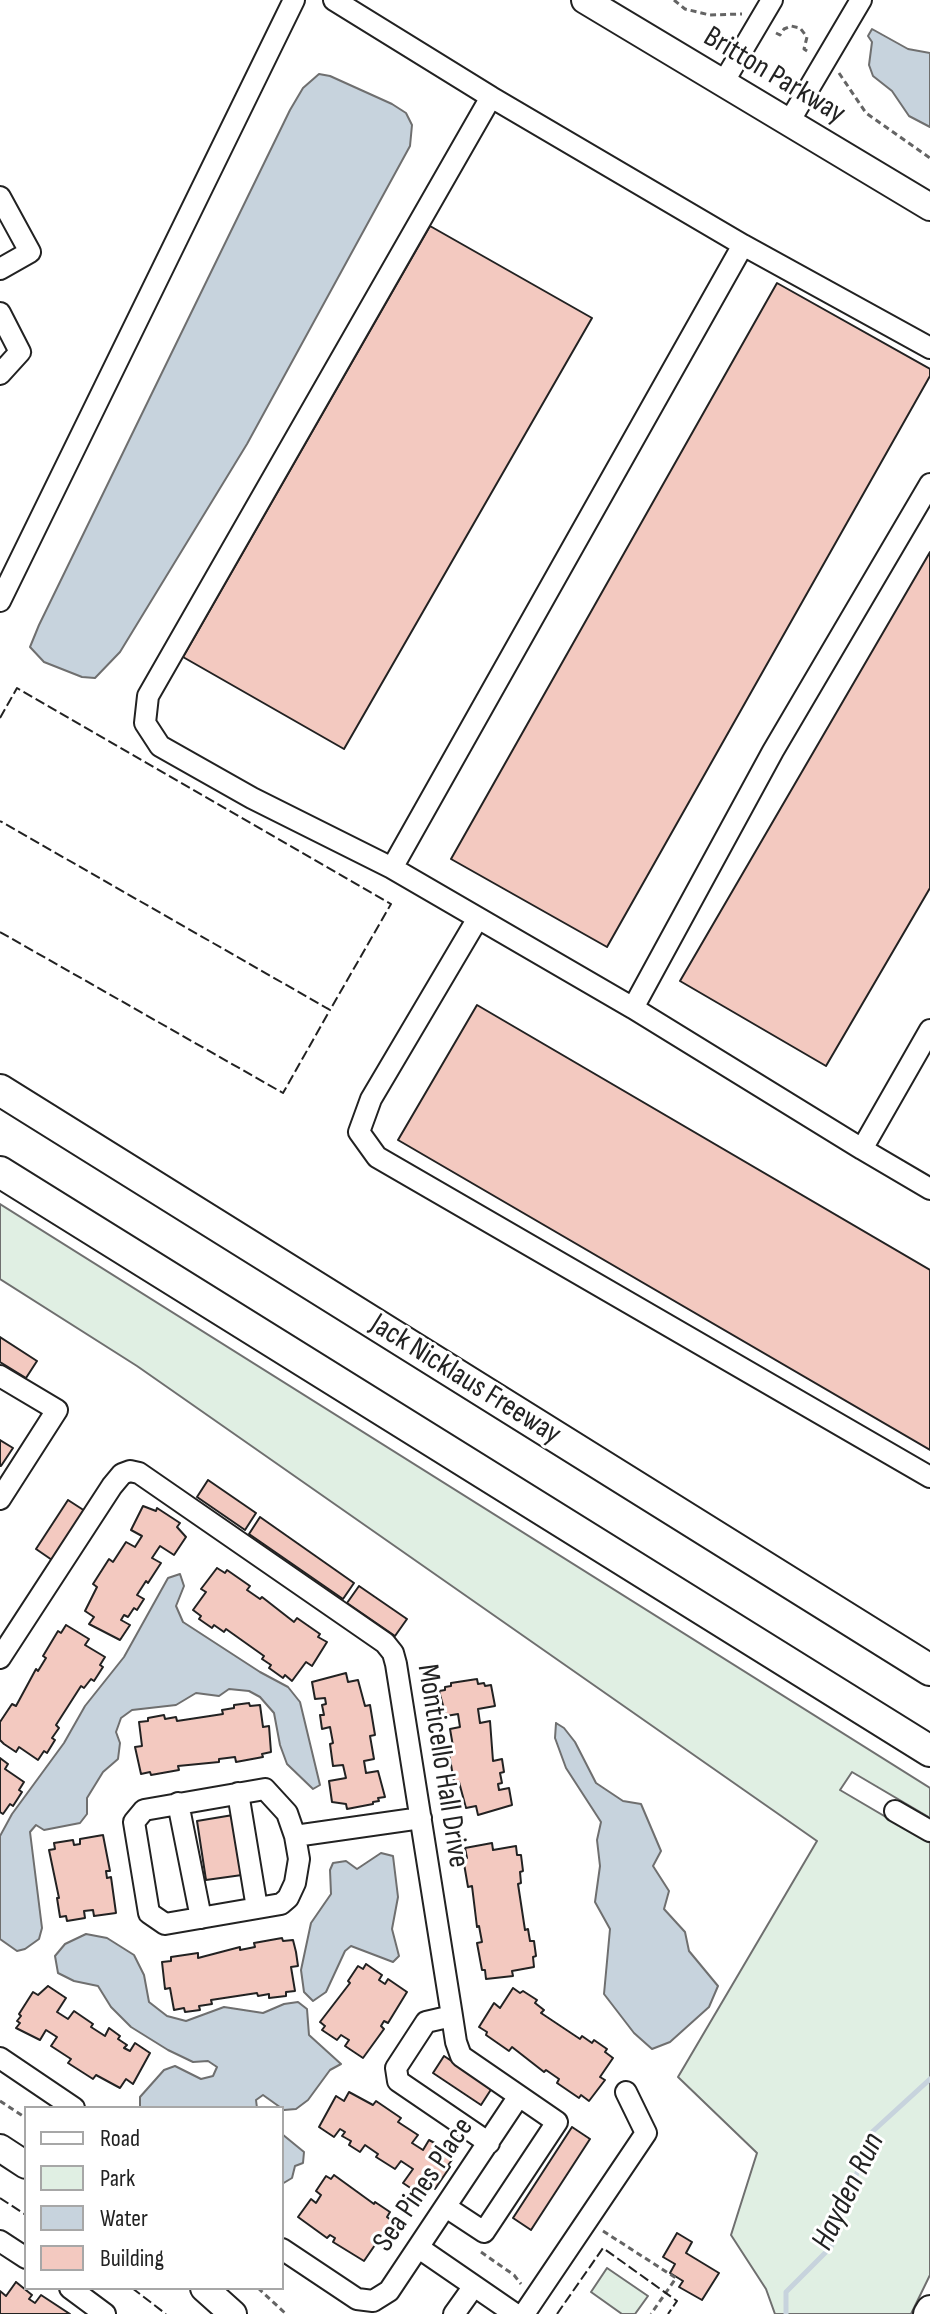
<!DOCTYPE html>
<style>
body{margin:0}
#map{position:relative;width:930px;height:2314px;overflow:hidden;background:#fff;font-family:"Sofia Sans Condensed",sans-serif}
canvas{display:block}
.legend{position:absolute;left:24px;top:2106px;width:260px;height:184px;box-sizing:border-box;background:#fff;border:2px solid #a7a7a7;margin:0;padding:10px 14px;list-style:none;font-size:24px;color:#222}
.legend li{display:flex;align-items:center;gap:16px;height:40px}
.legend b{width:40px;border:2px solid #a7a7a7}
</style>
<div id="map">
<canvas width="930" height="2314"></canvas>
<ul class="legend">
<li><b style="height:10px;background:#fff"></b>Road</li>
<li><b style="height:22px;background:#e0efe3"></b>Park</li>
<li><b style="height:22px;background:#c7d3dd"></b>Water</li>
<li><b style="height:22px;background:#f3c9c0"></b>Building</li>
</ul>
</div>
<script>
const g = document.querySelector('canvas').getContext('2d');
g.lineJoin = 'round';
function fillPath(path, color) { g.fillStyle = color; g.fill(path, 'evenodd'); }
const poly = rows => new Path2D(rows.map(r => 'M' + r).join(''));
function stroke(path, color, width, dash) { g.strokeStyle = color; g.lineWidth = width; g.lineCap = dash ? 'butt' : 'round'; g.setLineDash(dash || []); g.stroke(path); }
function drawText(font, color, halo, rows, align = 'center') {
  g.font = font + ' "Sofia Sans Condensed",sans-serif'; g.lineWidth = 6; g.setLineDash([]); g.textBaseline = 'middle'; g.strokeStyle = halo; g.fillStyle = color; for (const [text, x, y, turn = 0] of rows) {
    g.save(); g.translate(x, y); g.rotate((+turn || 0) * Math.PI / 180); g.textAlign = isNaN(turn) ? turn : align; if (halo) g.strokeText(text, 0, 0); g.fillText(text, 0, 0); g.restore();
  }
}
const green = poly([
 [0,1204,930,1788,930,1818,852,1772,840,1790,930,1843,930,2275,911,2314,775,2314,766,2289,731,2235,757,2153,678,2077,817,1841,137,1366,0,1279,0,1204],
 [607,2268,648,2296,635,2314,622,2314,591,2292,607,2268]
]);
fillPath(green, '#e0efe3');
stroke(green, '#6f6f6f', 2);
const water = poly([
 [872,29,908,49,930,53,930,127,909,116,892,91,873,76,869,65,872,42,868,36,872,29],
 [319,74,330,76,392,104,406,113,412,125,410,146,247,444,120,652,95,678,82,677,44,662,30,647,39,625,290,110,303,88,319,74],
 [180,1574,184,1586,176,1606,183,1622,260,1672,288,1687,300,1702,320,1785,313,1789,287,1764,280,1745,274,1713,260,1697,249,1691,229,1689,219,1696,196,1693,176,1705,132,1710,121,1718,116,1732,120,1743,118,1759,103,1772,87,1798,87,1814,80,1823,44,1830,36,1825,30,1832,42,1928,39,1939,25,1949,17,1951,0,1939,0,1836,12,1814,64,1743,85,1706,124,1657,168,1578,180,1574],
 [556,1723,564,1728,575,1742,596,1783,623,1801,641,1804,661,1851,653,1866,669,1891,664,1909,685,1932,689,1951,718,1986,709,2007,670,2042,652,2049,634,2033,604,1994,610,1929,595,1902,600,1866,597,1840,601,1822,566,1768,555,1738,556,1723],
 [381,1853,393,1856,398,1897,392,1929,399,1956,393,1962,351,1946,345,1951,326,1992,313,2001,304,1992,301,1970,311,1923,331,1894,330,1870,333,1863,346,1861,357,1869,381,1853],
 [86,1934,107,1938,134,1955,144,1975,149,2002,167,2016,186,2021,224,2007,263,2013,284,2004,298,2002,307,2009,309,2035,341,2064,330,2070,308,2100,296,2109,284,2110,263,2095,256,2100,257,2108,140,2108,140,2097,164,2070,175,2066,201,2079,213,2076,217,2067,208,2061,193,2062,168,2050,131,2027,111,2007,98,1986,74,1981,58,1973,55,1956,65,1944,86,1934],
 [282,2134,304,2152,303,2163,295,2166,292,2178,282,2184,282,2134]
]);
fillPath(water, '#c7d3dd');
stroke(water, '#6f6f6f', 2);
stroke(poly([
 [786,2314,786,2292,831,2247,871,2133,930,2079]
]), '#c7d3dd', 5);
const building = poly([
 [430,226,592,318,344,749,183,657,430,226],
 [777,283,930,369,930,376,607,947,451,859,777,283],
 [930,552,930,888,826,1066,680,981,930,552],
 [477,1005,930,1270,930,1450,398,1140,477,1005],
 [0,1337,37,1361,26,1378,0,1362,0,1337],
 [0,1440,13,1448,1,1466,0,1466,0,1440],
 [208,1480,256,1513,245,1530,197,1497,208,1480],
 [68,1500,85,1511,52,1560,36,1549,68,1500],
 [143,1506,156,1511,157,1508,180,1523,177,1527,186,1537,174,1555,160,1546,152,1558,161,1563,148,1583,146,1581,137,1595,144,1599,137,1610,134,1608,128,1617,124,1615,121,1620,130,1625,120,1640,89,1624,94,1617,85,1611,97,1587,93,1584,109,1559,113,1562,126,1542,135,1547,142,1536,131,1530,143,1506],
 [260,1517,354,1583,343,1599,249,1534,260,1517],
 [217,1568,225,1573,227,1570,250,1586,247,1590,260,1599,262,1597,294,1622,297,1618,320,1634,318,1637,327,1642,312,1666,306,1662,292,1681,285,1675,283,1678,269,1668,271,1665,262,1659,264,1656,226,1629,224,1632,214,1625,212,1628,199,1619,201,1616,193,1610,206,1592,201,1589,217,1568],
 [359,1586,407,1619,395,1636,347,1603,359,1586],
 [66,1625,89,1639,85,1645,105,1657,100,1665,103,1667,94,1681,91,1679,84,1688,81,1686,56,1725,59,1728,52,1738,55,1740,47,1753,44,1751,38,1760,19,1747,16,1752,4,1744,0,1740,0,1722,12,1704,16,1706,36,1669,38,1671,46,1658,43,1656,58,1631,61,1633,66,1625],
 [346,1673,348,1682,358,1680,365,1706,370,1705,375,1735,370,1736,374,1759,364,1761,366,1773,378,1771,385,1797,378,1798,379,1801,373,1802,373,1804,347,1809,346,1804,332,1802,329,1781,346,1778,343,1765,333,1766,330,1744,333,1743,330,1727,322,1729,320,1715,324,1715,322,1705,326,1704,325,1698,315,1699,312,1682,346,1673],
 [477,1679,478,1684,484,1683,485,1686,491,1685,495,1706,478,1709,480,1723,490,1721,493,1761,502,1759,504,1772,500,1773,502,1783,498,1784,499,1790,509,1788,512,1805,478,1815,476,1806,466,1808,459,1782,454,1782,449,1753,454,1752,450,1729,460,1727,458,1714,446,1716,439,1691,445,1690,445,1687,451,1686,451,1683,477,1679],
 [249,1703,250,1706,260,1705,263,1727,269,1726,271,1752,262,1754,263,1757,236,1762,235,1757,219,1759,219,1762,178,1766,179,1770,151,1775,150,1772,141,1774,135,1747,142,1746,139,1722,148,1721,148,1718,164,1715,165,1719,176,1717,177,1721,223,1714,222,1710,234,1708,234,1705,249,1703],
 [0,1758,8,1764,5,1769,24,1782,19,1790,22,1792,13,1806,10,1804,3,1814,0,1812,0,1758],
 [233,1815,242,1875,206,1880,197,1821,233,1815],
 [103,1835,110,1871,106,1871,107,1878,111,1877,116,1913,94,1916,93,1910,84,1911,85,1918,67,1921,66,1916,60,1917,57,1898,59,1898,49,1850,55,1849,54,1843,73,1840,74,1845,80,1844,80,1839,103,1835],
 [492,1843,493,1850,516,1846,517,1855,521,1855,523,1871,520,1872,521,1883,518,1884,525,1930,528,1929,530,1941,534,1941,536,1956,533,1957,534,1967,512,1971,513,1976,486,1979,485,1970,482,1970,477,1943,482,1942,479,1926,477,1927,472,1886,468,1887,463,1858,467,1858,465,1848,492,1843],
 [282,1938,283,1941,293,1940,296,1952,298,1966,291,1967,295,1991,286,1992,286,1996,269,1998,269,1994,258,1996,257,1993,211,2000,212,2004,199,2006,200,2010,185,2012,184,2008,174,2010,170,1988,165,1989,162,1962,171,1961,171,1957,198,1953,198,1958,240,1947,240,1950,255,1947,254,1943,282,1938],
 [366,1964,382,1975,379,1980,385,1984,388,1979,407,1992,388,2023,384,2021,381,2026,384,2029,363,2058,345,2046,349,2040,341,2035,337,2040,322,2030,325,2026,320,2022,350,1983,348,1981,358,1966,363,1969,366,1964],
 [48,1986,66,1998,57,2012,68,2019,74,2011,93,2024,91,2027,105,2036,109,2028,120,2036,118,2039,127,2045,124,2048,130,2051,135,2043,150,2053,133,2084,126,2079,120,2088,96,2075,93,2079,68,2063,71,2059,51,2046,57,2037,46,2030,40,2040,16,2028,20,2023,17,2021,21,2016,19,2014,33,1992,38,1995,48,1986],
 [513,1988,520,1993,523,1991,537,2000,535,2003,544,2010,541,2013,580,2039,582,2036,592,2043,594,2040,607,2049,605,2052,613,2058,600,2077,605,2080,589,2101,581,2095,579,2098,557,2083,559,2079,546,2070,544,2072,512,2047,509,2051,486,2035,487,2032,479,2027,494,2003,500,2008,513,1988],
 [444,2056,492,2088,481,2105,433,2073,444,2056],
 [349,2092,373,2105,376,2101,401,2118,398,2122,418,2135,412,2143,423,2150,429,2140,453,2153,449,2158,452,2160,448,2165,450,2167,435,2189,431,2186,421,2195,403,2183,413,2169,401,2161,395,2169,376,2157,378,2154,365,2145,360,2152,349,2145,351,2141,342,2136,345,2132,340,2129,334,2137,319,2127,336,2096,344,2101,349,2092],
 [572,2127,590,2139,531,2230,513,2218,572,2127],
 [334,2175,374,2204,375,2202,390,2212,387,2217,392,2221,381,2236,376,2233,372,2239,377,2242,364,2261,333,2242,335,2238,330,2235,327,2238,298,2217,311,2199,316,2203,321,2195,316,2191,326,2176,331,2179,334,2175],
 [677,2233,692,2242,686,2253,719,2273,702,2300,679,2287,683,2281,670,2273,675,2264,663,2257,677,2233],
 [16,2282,32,2295,29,2299,35,2303,41,2295,70,2314,0,2314,0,2291,6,2296,16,2282]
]);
fillPath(building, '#f3c9c0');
stroke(building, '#222', 2);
const minor = poly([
 [334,0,491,97,743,245,930,348],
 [723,83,772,0],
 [789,122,861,0],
 [0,197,30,252,0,269],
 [0,313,20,352,0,374],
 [0,601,294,0],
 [392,868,252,798,160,746,145,723,148,696,491,97],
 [478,918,371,1099,359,1132,377,1157,930,1477],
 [633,1008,392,868,743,245],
 [930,1030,862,1149,930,1189],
 [862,1149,633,1008,773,751,930,484],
 [0,1376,57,1410,0,1499],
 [0,1658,112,1486,122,1474,130,1471,139,1473,385,1643,393,1653,396,1664,452,2016,426,2022,396,2068,398,2081,489,2143],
 [238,1793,257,1908],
 [178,1803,201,1918],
 [895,1811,930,1831],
 [295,1836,287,1813,265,1789,144,1810,134,1822,149,1913,165,1924,281,1904,288,1898,295,1883,299,1859,295,1836,421,1818],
 [0,2058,74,2108],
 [446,2207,484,2232,557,2122,461,2056,456,2042,452,2016],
 [0,2241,26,2258],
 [419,2248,515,2314],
 [282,2249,357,2299,373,2301,389,2291,519,2096],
 [70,2288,105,2314],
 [454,2314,474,2286],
 [524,2314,646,2133,626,2092]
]);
const major = poly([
 [585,0,930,207],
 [0,2148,26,2165],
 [204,2288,233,2314],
 [927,2314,930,2309]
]);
const highway = poly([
 [0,1090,930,1670],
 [0,1172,930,1751]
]);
stroke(minor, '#222', 24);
stroke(major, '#222', 30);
stroke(highway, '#222', 34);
stroke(poly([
 [674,0,685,9,710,15,742,14],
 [776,33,780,35,784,29,791,26,800,28,807,37,804,49,810,53],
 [839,73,866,113,930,158],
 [0,2101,26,2118],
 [603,2231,676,2278,651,2314],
 [481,2252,514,2275,521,2284],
 [258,2288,286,2314]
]), '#646464', 3, [6, 4]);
stroke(minor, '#fff', 20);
stroke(major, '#fff', 26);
stroke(highway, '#fff', 30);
stroke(poly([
 [0,718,17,688,391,904,330,1010,0,821],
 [0,932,283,1093,330,1010,327,1008],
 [0,2198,26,2215],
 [132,2288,166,2314],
 [557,2314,603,2248,677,2301,668,2314]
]), '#222', 2, [10, 4]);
drawText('30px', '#222', '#fff', [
 ["Britton Parkway",774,76,31],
 ["Jack Nicklaus Freeway",465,1380,32],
 ["Monticello Hall Drive",442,1766,81],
 ["Sea Pines Place",424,2185,-56]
]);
drawText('italic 32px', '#222', '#fff', [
 ["Hayden Run",849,2192,-64]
]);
</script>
